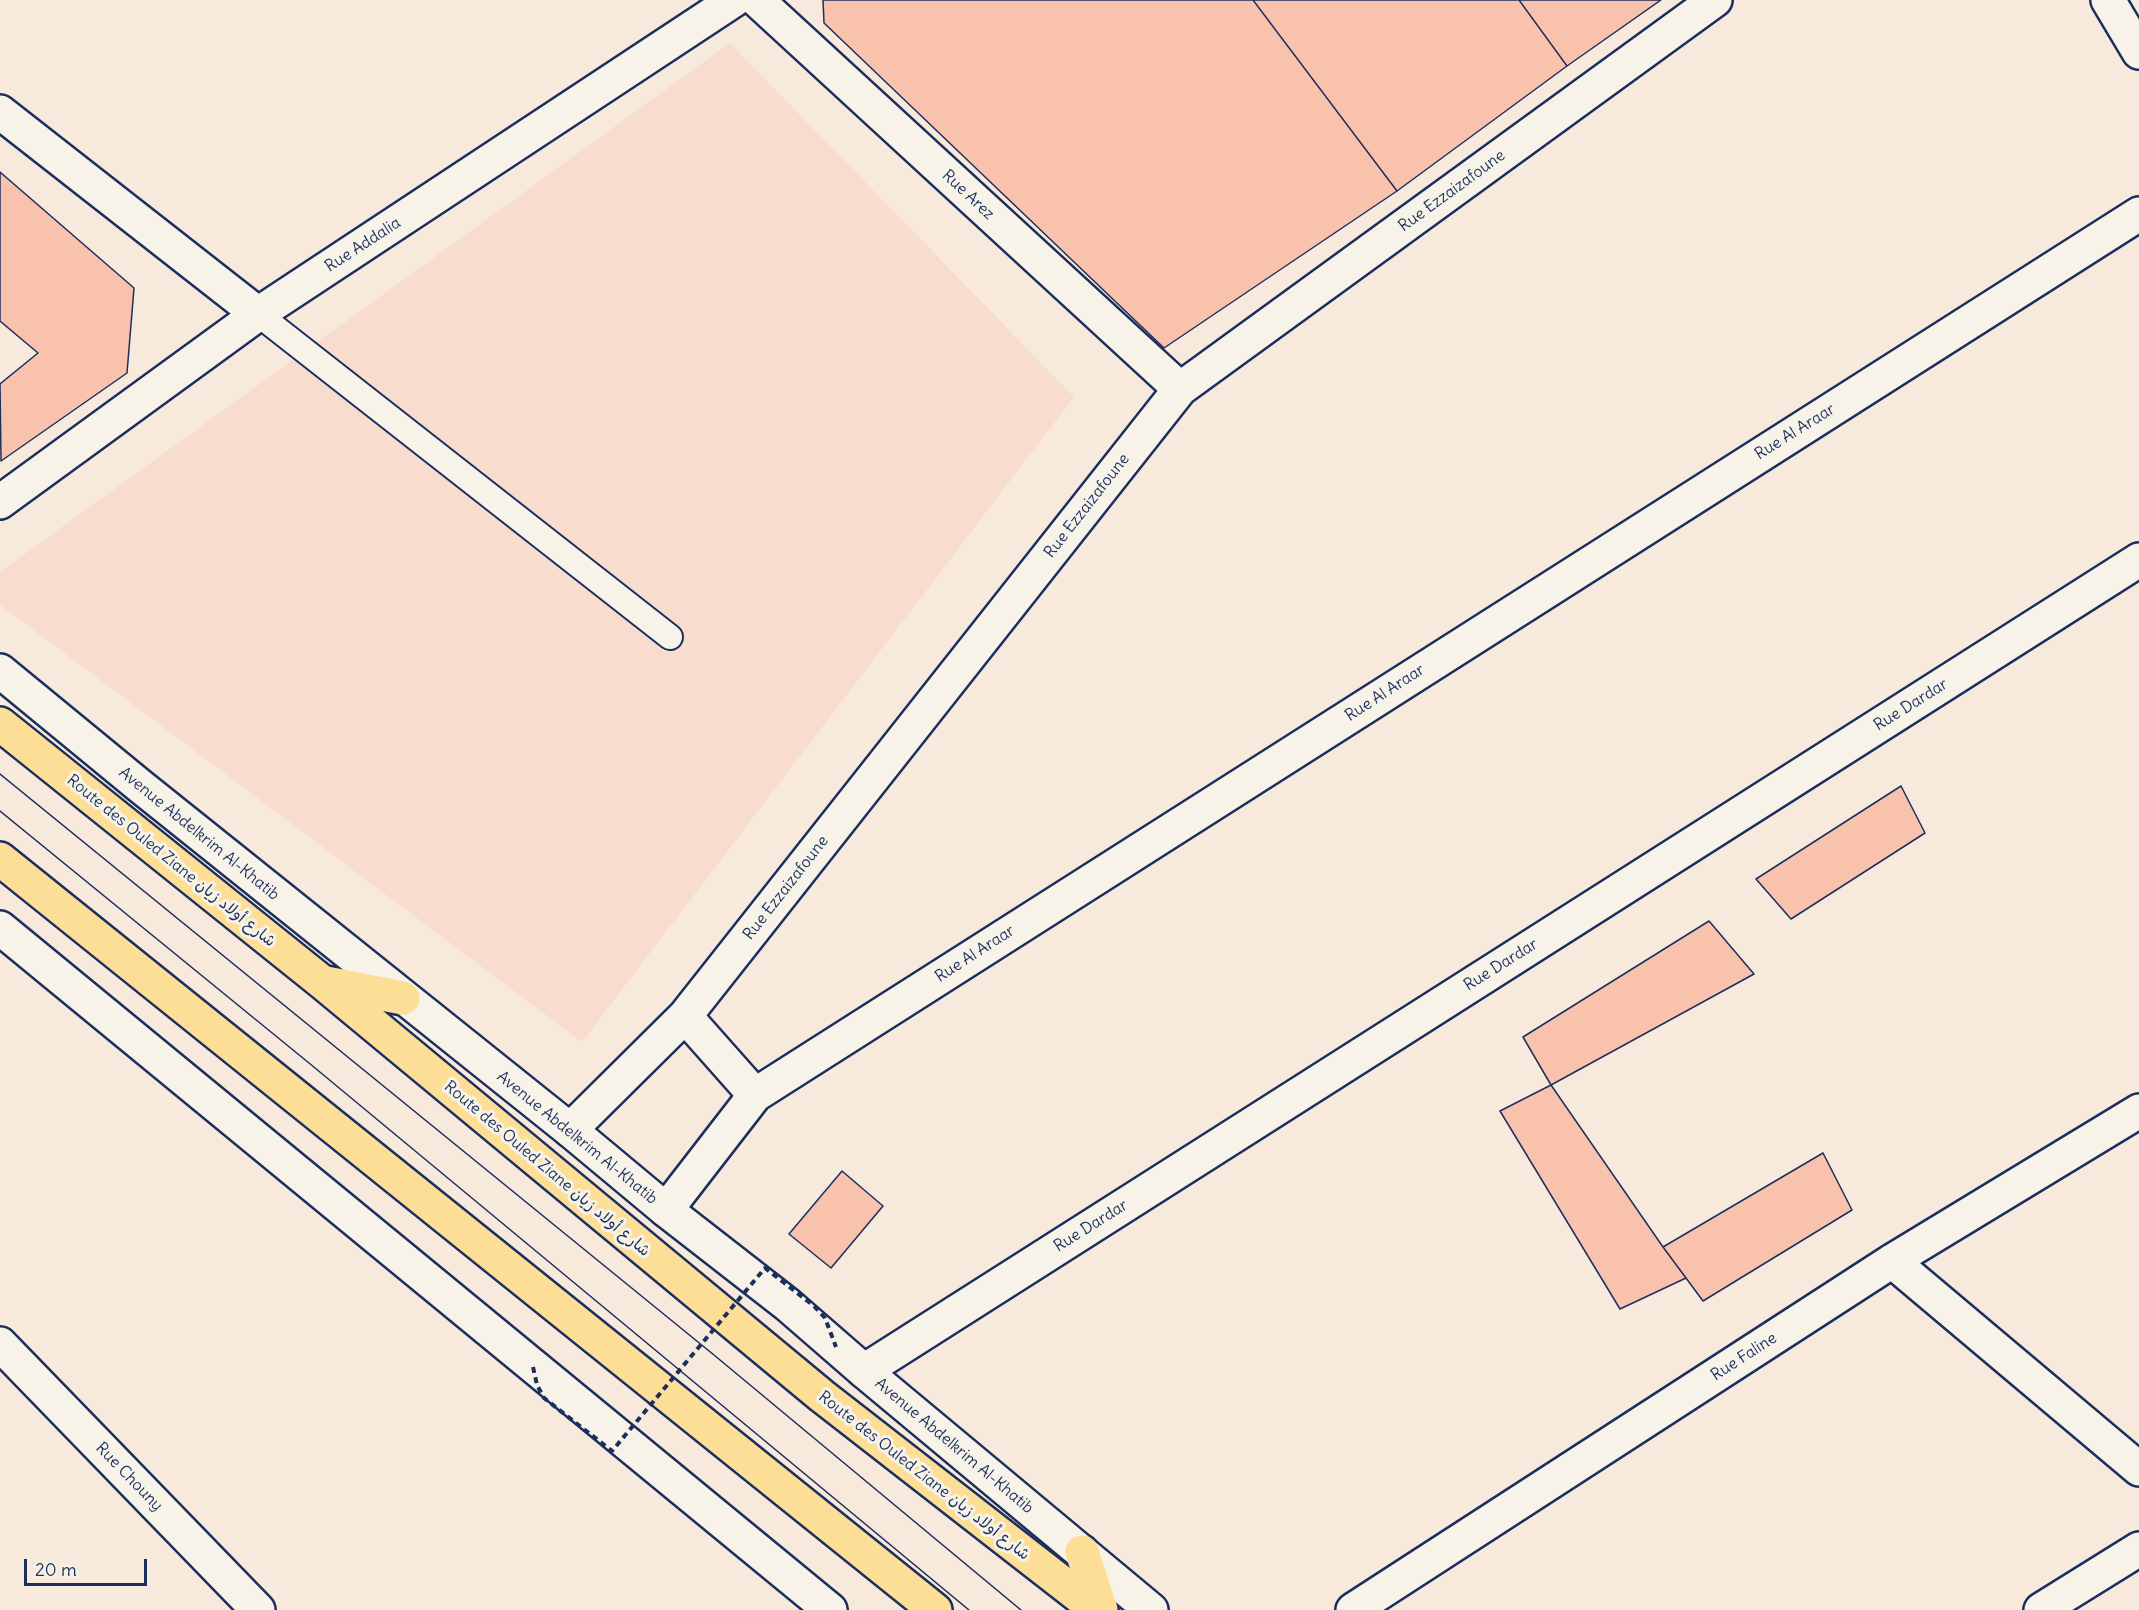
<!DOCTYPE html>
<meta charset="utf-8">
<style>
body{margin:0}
#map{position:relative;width:2139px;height:1610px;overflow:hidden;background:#f7e9dc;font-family:Delius,sans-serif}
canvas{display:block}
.scale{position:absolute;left:24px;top:1559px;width:123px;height:27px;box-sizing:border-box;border:3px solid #1b2f5e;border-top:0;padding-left:8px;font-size:18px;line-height:21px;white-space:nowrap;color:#1b2f5e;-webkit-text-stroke:4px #f7f3e8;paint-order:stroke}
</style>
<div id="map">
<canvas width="2139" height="1610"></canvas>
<div class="scale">20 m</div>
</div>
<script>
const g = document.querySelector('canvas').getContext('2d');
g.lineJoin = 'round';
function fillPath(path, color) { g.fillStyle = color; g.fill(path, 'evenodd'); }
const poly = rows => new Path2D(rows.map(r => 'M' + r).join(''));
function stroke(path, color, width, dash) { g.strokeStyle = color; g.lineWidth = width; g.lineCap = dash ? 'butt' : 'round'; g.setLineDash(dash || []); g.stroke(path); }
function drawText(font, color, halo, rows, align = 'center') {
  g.font = font + ' Delius,"Playpen Sans Arabic",sans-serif'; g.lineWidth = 6; g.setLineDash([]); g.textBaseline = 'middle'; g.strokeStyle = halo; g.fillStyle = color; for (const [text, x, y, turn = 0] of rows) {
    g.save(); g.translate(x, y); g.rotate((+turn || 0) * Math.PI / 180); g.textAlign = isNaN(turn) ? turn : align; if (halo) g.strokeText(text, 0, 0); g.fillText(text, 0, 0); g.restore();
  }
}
fillPath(poly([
 [730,43,1074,397,582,1042,0,605,0,572]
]), '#f8ddce');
const building = poly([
 [823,0,1253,0,1397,191,1164,348,824,23,823,0],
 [1253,0,1519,0,1567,66,1397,191,1253,0],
 [1519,0,1661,0,1567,66,1519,0],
 [0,172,134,288,127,373,1,461,0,384,38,353,0,321,0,172],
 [1901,786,1925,833,1791,919,1756,879,1901,786],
 [1709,921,1754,974,1551,1085,1523,1037,1709,921],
 [1551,1085,1663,1247,1686,1278,1620,1309,1500,1111,1551,1085],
 [1823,1153,1852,1210,1703,1301,1663,1247,1823,1153],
 [842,1171,883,1206,831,1268,789,1234,842,1171]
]);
fillPath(building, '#f9c2ac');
stroke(building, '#1b2f5e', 1.5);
const lane = poly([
 [258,314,670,637]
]);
const street = poly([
 [757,0,1180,389],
 [2108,0,2139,52],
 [0,112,258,314],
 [0,502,258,314,734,0],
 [685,1016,755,1095],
 [570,1130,685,1016,1180,389,1715,0],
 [666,1210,755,1095,2139,214],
 [1892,1261,2139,1469],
 [0,1344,258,1610],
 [864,1371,2139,560],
 [1353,1610,1892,1261,2139,1111],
 [2041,1610,2139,1549]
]);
const secondary = poly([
 [0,671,140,786,570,1130,666,1210,788,1305,864,1371,1151,1610],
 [0,928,830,1610]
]);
const highway = poly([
 [0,724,322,982,822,1396,1097,1610],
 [0,859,935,1610],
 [326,983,403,998],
 [1082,1552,1101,1610]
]);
stroke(lane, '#1b2f5e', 28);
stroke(street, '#1b2f5e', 38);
stroke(secondary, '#1b2f5e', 38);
stroke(highway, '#1b2f5e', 38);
stroke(lane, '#f7f3e8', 24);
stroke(street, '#f7f3e8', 33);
stroke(secondary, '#f7f3e8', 33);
stroke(highway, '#fdde96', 33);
stroke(poly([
 [0,774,714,1355,1021,1610],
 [0,811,309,1063,969,1610]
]), '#1b2f5e', 1.5);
stroke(poly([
 [533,1367,537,1385,544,1398,612,1451,765,1268,814,1306,825,1318,836,1347]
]), '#1b2f5e', 4, [6, 4.5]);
drawText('16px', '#1b2f5e', '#f7f3e8', [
 ["Rue Ezzaizafoune",1452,191,-36],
 ["Rue Arez",968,195,43],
 ["Rue Addalia",363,245,-33],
 ["Rue Al Araar",1795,432,-32],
 ["Rue Ezzaizafoune",1087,506,-52],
 ["Rue Al Araar",1385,693,-33],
 ["Rue Dardar",1911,705,-32],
 ["Avenue Abdelkrim Al-Khatib",199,834,39],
 ["Route des Ouled Ziane شارع أولاد زيان",171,861,39],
 ["Rue Ezzaizafoune",786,888,-52],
 ["Rue Al Araar",975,954,-33],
 ["Rue Dardar",1501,965,-32],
 ["Avenue Abdelkrim Al-Khatib",577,1138,39],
 ["Route des Ouled Ziane شارع أولاد زيان",547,1169,40],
 ["Rue Dardar",1091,1226,-32],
 ["Rue Faline",1744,1357,-33],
 ["Avenue Abdelkrim Al-Khatib",954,1446,40],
 ["Route des Ouled Ziane شارع أولاد زيان",924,1476,38],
 ["Rue Chouny",129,1477,46]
]);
</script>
